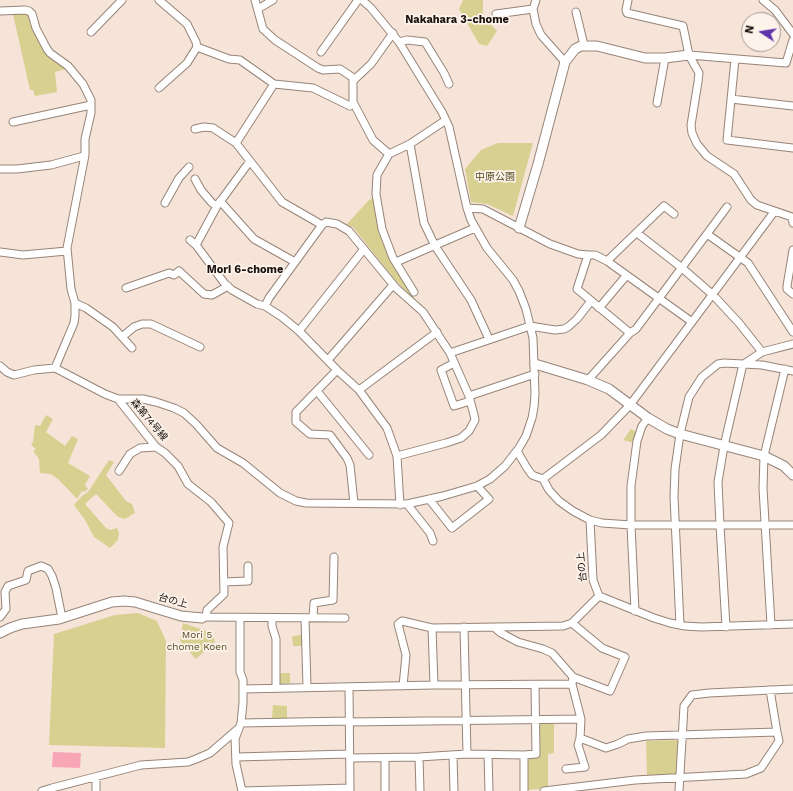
<!DOCTYPE html>
<meta charset="utf-8">
<style>
body{margin:0}
#map{position:relative;width:793px;height:791px;overflow:hidden;background:#f7e4d8;font-family:"Work Sans",sans-serif}
canvas{display:block}
.north{position:absolute;left:741px;top:12px;width:40px;height:40px;box-sizing:border-box;background:#fef3eb;border:1px solid #a29992;border-radius:50%;rotate:282deg;font-size:11px;font-weight:700;line-height:16px;text-align:center;color:#18110d}
.north::after{content:'';display:block;margin:auto;width:14px;height:18px;background:#6234ac;clip-path:polygon(50% 0,100% 100%,50% 72%,0 100%)}
</style>
<div id="map">
<canvas width="793" height="791"></canvas>
<div class="north">N</div>
</div>
<script>
const g = document.querySelector('canvas').getContext('2d');
g.lineJoin = 'round';
function fillPath(path, color) { g.fillStyle = color; g.fill(path, 'evenodd'); }
const poly = rows => new Path2D(rows.map(r => 'M' + r).join(''));
function stroke(path, color, width, dash) { g.strokeStyle = color; g.lineWidth = width; g.lineCap = dash ? 'butt' : 'round'; g.setLineDash(dash || []); g.stroke(path); }
function drawText(font, color, halo, rows, align = 'center') {
  g.font = font + ' "Work Sans","Noto Sans JP",sans-serif'; g.lineWidth = 3.5; g.setLineDash([]); g.textBaseline = 'middle'; g.strokeStyle = halo; g.fillStyle = color; for (const [text, x, y, turn = 0] of rows) {
    g.save(); g.translate(x, y); g.rotate((+turn || 0) * Math.PI / 180); g.textAlign = isNaN(turn) ? turn : align; if (halo) g.strokeText(text, 0, 0); g.fillText(text, 0, 0); g.restore();
  }
}
fillPath(poly([
 [463,0,483,0,483,16,497,31,487,46,479,44,459,9],
 [20,12,28,14,31,18,32,26,66,69,55,72,57,92,35,96,33,90,30,90,13,14],
 [498,143,533,143,513,216,487,204,471,202,465,169,481,150],
 [374,197,378,226,392,262,416,301,395,280,353,227,346,225,368,201],
 [46,415,53,419,46,432,65,446,72,436,78,439,68,463,90,476,85,485,88,489,84,492,82,491,77,499,59,480,51,474,40,473,39,459,33,451,36,449,31,445,33,442,35,425,40,426],
 [631,429,638,433,634,443,623,440],
 [109,460,114,462,106,475,126,501,132,504,135,513,125,519,118,517,96,494,85,504,106,528,110,530,117,528,119,533,118,540,110,548,94,537,85,520,74,505,82,496,88,492],
 [138,613,157,621,166,641,165,748,49,745,54,634,115,615],
 [183,623,212,633,215,642,196,659,180,641],
 [302,635,302,646,293,646,292,636],
 [278,673,290,673,290,683,280,684,278,681],
 [273,705,287,706,287,718,272,718],
 [554,721,554,753,548,754,548,788,528,790,527,758,539,758,539,722],
 [679,740,676,775,647,775,646,741]
]), '#d8d091');
fillPath(poly([
 [53,752,81,753,80,768,52,767]
]), '#f8a6b6');
const minor = poly([
 [159,0,187,24,196,42,197,47,187,63,159,88],
 [255,0,263,29,275,40,318,68,323,70,340,69,355,79,353,81,353,102,373,140,389,154],
 [536,0,533,9,536,24,541,35,565,62],
 [628,0,626,10,627,13,683,26,689,55,699,73,698,82,691,125,692,133,697,144,707,156,734,174,751,200,757,205,792,217,793,223],
 [763,0,775,10,793,34],
 [258,9,273,0],
 [0,11,25,10,29,11,32,14,36,28,47,49,50,53,68,66,83,84,91,100,91,113,85,139,85,155,67,248,71,289,75,303,75,316,74,323,55,368],
 [576,12,584,45],
 [496,14,533,9],
 [91,32,122,0],
 [399,42,407,40,425,42,444,73,449,84],
 [197,47,229,59,240,60,274,84,313,88,350,106],
 [321,52,358,0],
 [689,55,786,63,793,40],
 [735,59,727,140,793,148],
 [355,79,371,64,393,33],
 [731,99,793,106],
 [657,103,665,58],
 [13,122,91,105],
 [195,129,204,127,213,128,236,143,282,202,322,225],
 [236,143,274,84],
 [410,144,424,223,435,246,471,300,489,339],
 [0,169,17,169,51,165,84,156],
 [195,179,201,190,212,203,217,206],
 [220,201,254,239,295,262],
 [165,203,179,178,189,167],
 [467,208,483,209,550,244,578,254,588,255,577,289,630,333],
 [774,212,630,405,601,435,543,479,549,490,559,501,573,511,590,520,602,523,631,525,793,525],
 [637,233,682,268,713,295,739,323,762,352],
 [707,234,748,263,793,332],
 [190,240,196,245,225,284,232,290,257,304,265,306],
 [196,245,217,206,250,161],
 [793,250,787,286,787,289,793,294],
 [0,252,23,255,67,251],
 [588,255,595,255,607,261,692,322],
 [607,261,664,206,674,214],
 [396,262,475,228],
 [126,288,169,273,174,275,179,271,204,294,212,295,228,286],
 [414,292,393,258,382,229,376,194,377,175,389,154,410,144,446,120],
 [75,303,86,308,113,327,132,348],
 [599,308,626,276],
 [299,331,364,249],
 [122,337,134,327,142,324,151,324,200,347],
 [328,360,393,285],
 [454,363,441,370,454,406,470,401],
 [744,364,762,352,793,344],
 [0,366,7,372,14,375,34,370,55,368,105,394,118,399,143,399,156,402,174,408,184,413,196,424,217,448,243,463,280,493,296,501,306,503,407,504,443,496,477,486,490,479,505,466,519,448,526,436,532,418,534,407,535,394,533,338,526,309,519,291,513,280,487,248,471,220,467,208,449,127,442,112,399,42,371,8,362,0],
 [337,370,296,412,296,422,310,434,330,435,347,458,350,465,354,503],
 [588,380,630,333,636,329,727,207],
 [359,390,437,332],
 [317,391,369,455],
 [469,396,535,374],
 [118,399,156,447,165,453,178,466,188,484,211,502,229,523,223,547,224,594,207,610,206,617],
 [517,451,527,468,532,475,543,479],
 [397,456,446,443,461,438,469,431,475,420,474,415,469,396,450,353],
 [119,471,130,454,140,448,156,447],
 [429,499,452,528,489,499,477,486],
 [407,504,430,533,433,541],
 [400,505,397,456,387,428,359,390,337,370,299,331,282,317,265,306,269,298,322,225,326,222,337,224,349,231,396,288,423,312,450,353,530,326,555,330,564,329,568,327,577,319,591,301],
 [590,520,593,580,599,596],
 [224,582,248,581,248,566],
 [599,596,654,618,670,623,685,626,701,627,793,624],
 [635,611,631,525,631,486,637,441,642,426,648,418],
 [0,617,6,609,5,592,8,586,26,580,28,571,41,566,48,569,52,576,56,588,62,618],
 [203,617,345,618],
 [313,617,314,603,333,600,334,557],
 [240,618,240,672,243,680,243,703,241,723,235,739,236,764,242,791],
 [272,618,272,626,276,639,276,687],
 [305,618,307,687],
 [572,623,602,648,625,657,610,691,573,677],
 [680,625,674,497,675,469,680,434,689,397,702,377,718,364,724,363,762,365,793,371],
 [771,625,763,488,764,456,785,369],
 [464,627,467,754],
 [726,627,720,525,718,482,724,446,743,364],
 [432,628,434,685],
 [495,628,501,633,518,642,543,649,552,653,573,677,572,684,581,719,580,738,578,745,585,767,566,769],
 [403,686,406,655,398,624,402,621,432,628,563,626,572,623,599,596],
 [349,687,350,791],
 [243,689,434,685,572,684],
 [349,722,581,719],
 [241,723,349,721],
 [580,738,606,748,618,744,628,739,646,736,777,732,770,690],
 [488,755,489,791],
 [524,755,524,791],
 [453,756,454,791],
 [236,757,349,754],
 [419,757,420,791],
 [350,758,419,757,467,754,524,755,536,754,535,685],
 [385,758,385,791],
 [96,777,96,791],
 [42,791,52,788],
 [52,791,52,788,141,765,188,762,196,759,210,753,239,728],
 [242,791,350,788],
 [544,791,635,780,746,774,761,768,779,741,777,732],
 [679,791,684,706,692,695,709,693,793,689]
]);
const tertiary = poly([
 [519,228,538,164,565,62,575,49,581,46,597,46,645,58,665,58,689,55],
 [535,364,588,380,609,389,648,418,667,429,680,434,764,456,784,466,793,475],
 [0,633,10,628,22,624,59,619,112,602,124,601,135,602,181,616,202,618]
]);
stroke(minor, '#968479', 9);
stroke(tertiary, '#968479', 11);
stroke(minor, '#fff', 7);
stroke(tertiary, '#fff', 9);
drawText('10px', '#524c22', '#fef3eb', [
 ["中原公園",495,177],
 ["Mori 5",197,635],
 ["chome Koen",197,647]
]);
drawText('10px', '#18110d', '#fef3eb', [
 ["森第74号線",149,420,50],
 ["台の上",582,567,-96],
 ["台の上",173,601,15]
]);
drawText('bold 11px', '#18110d', '#fef3eb', [
 ["Nakahara 3-chome",457,20],
 ["Mori 6-chome",245,270]
]);
</script>
